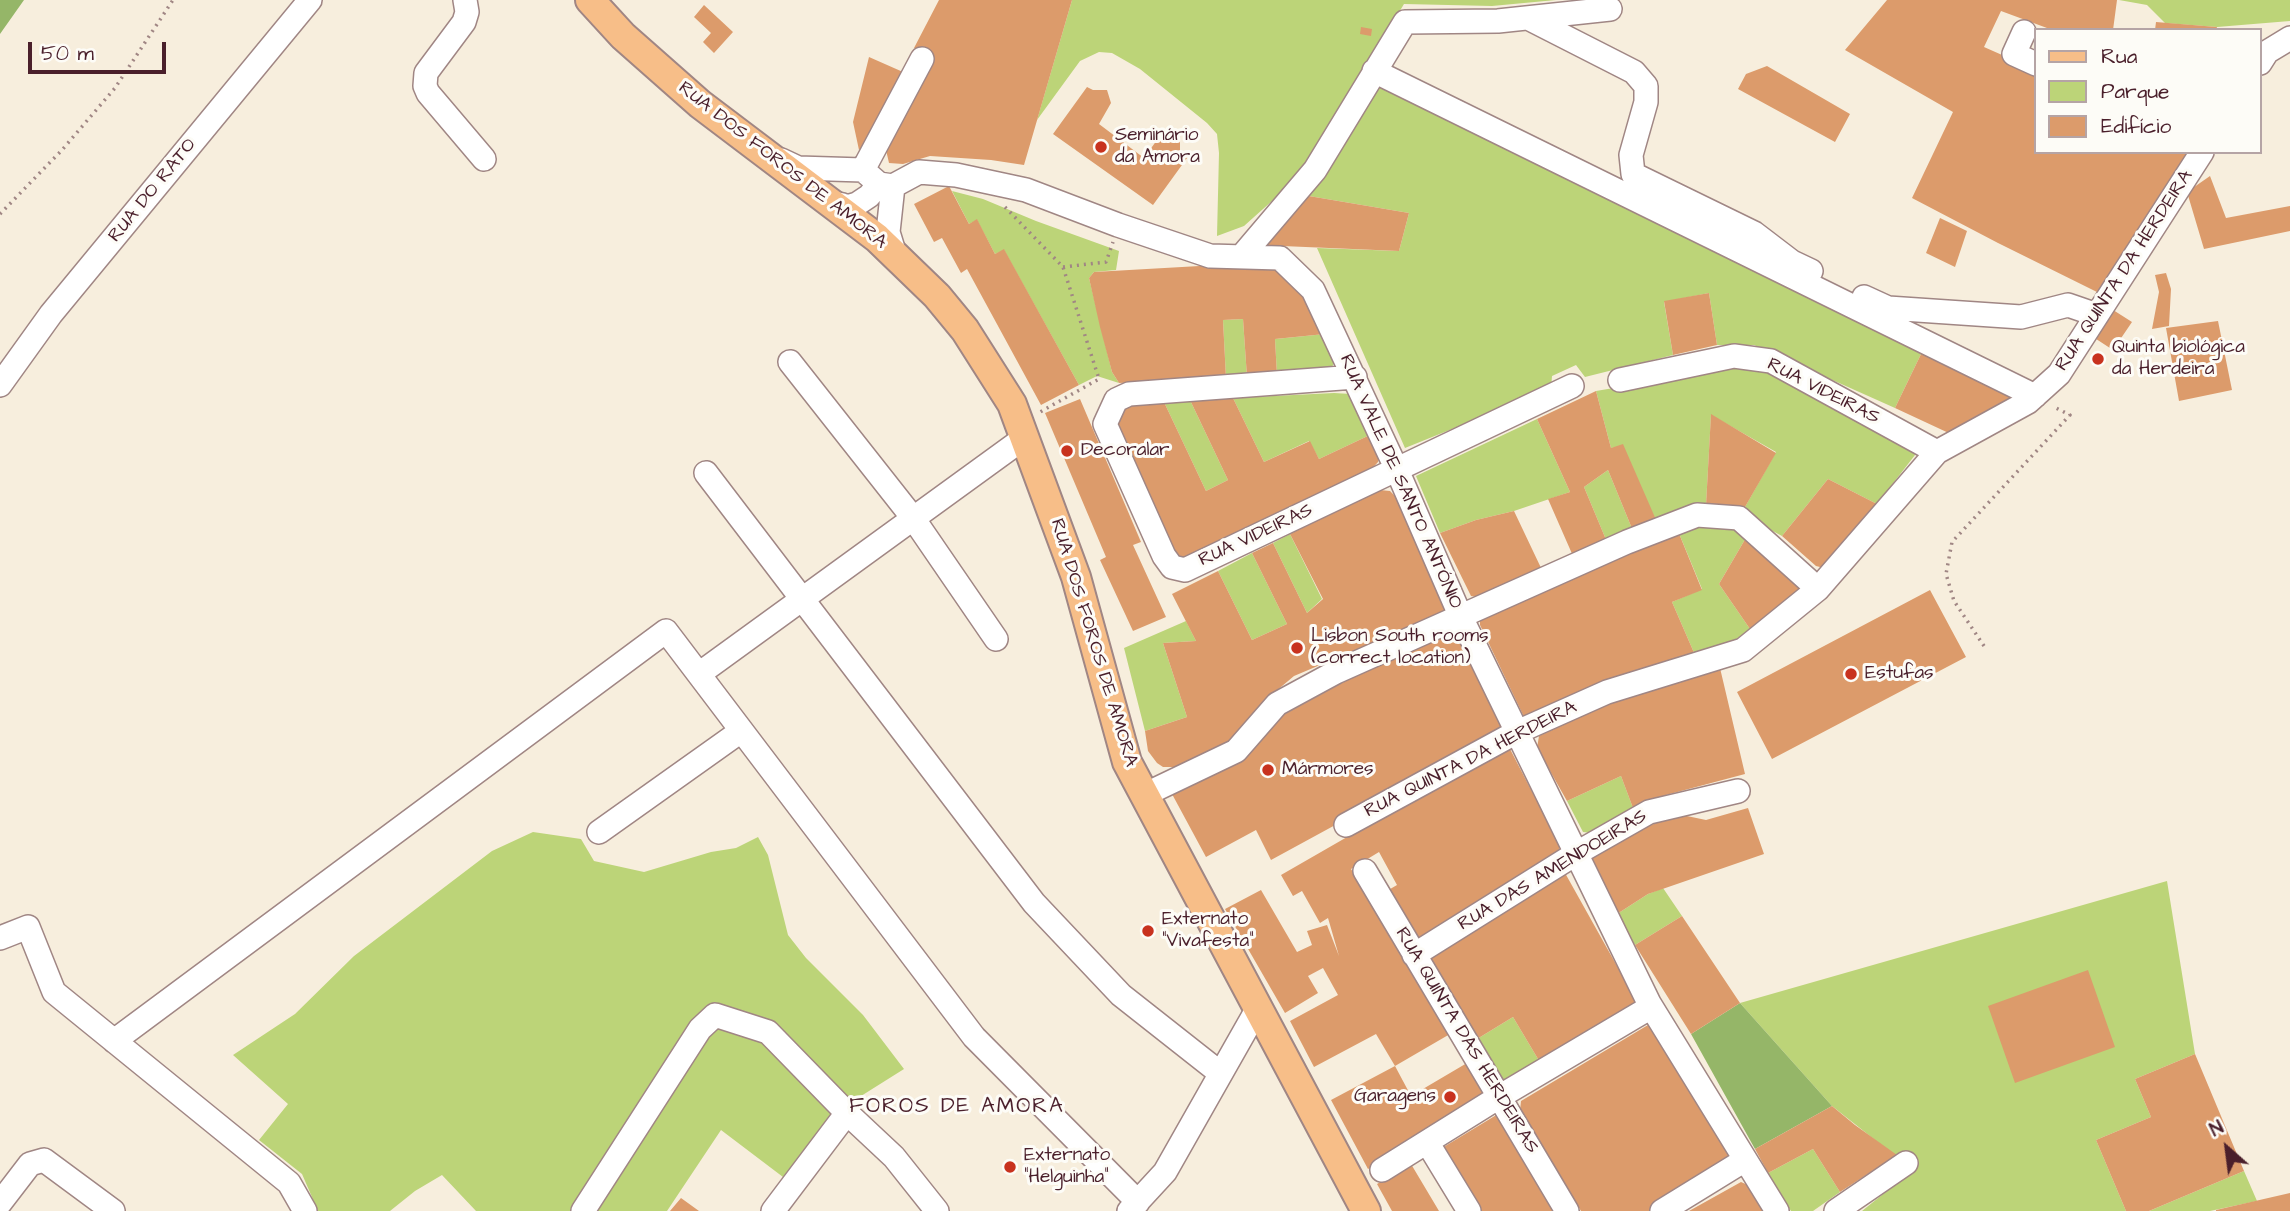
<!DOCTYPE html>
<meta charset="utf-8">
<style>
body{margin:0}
#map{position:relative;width:2290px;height:1211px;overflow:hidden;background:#f7eedd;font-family:"Architects Daughter",sans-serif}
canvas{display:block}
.legend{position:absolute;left:2034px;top:28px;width:228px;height:126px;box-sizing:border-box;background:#fdfcf7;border:2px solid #b5a4a5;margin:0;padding:9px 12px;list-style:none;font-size:21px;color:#4a1f2b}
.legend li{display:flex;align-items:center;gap:14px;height:35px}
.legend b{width:35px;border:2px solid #b5a4a5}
.north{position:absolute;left:2192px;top:1113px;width:70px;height:70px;-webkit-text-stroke:5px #fdfcf7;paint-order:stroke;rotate:332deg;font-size:19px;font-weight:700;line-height:28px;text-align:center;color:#4a1f2b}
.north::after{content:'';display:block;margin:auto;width:24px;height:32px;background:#4a1f2b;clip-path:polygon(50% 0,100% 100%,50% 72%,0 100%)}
.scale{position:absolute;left:28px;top:42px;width:138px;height:32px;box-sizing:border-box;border:4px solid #4a1f2b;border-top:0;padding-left:9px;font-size:21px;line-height:24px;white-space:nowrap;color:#4a1f2b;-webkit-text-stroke:5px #fdfcf7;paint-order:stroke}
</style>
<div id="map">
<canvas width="2290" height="1211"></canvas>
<ul class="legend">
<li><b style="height:9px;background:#f7be88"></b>Rua</li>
<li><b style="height:19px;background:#bcd478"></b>Parque</li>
<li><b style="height:19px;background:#dc9b6b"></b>Edifício</li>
</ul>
<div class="north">N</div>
<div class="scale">50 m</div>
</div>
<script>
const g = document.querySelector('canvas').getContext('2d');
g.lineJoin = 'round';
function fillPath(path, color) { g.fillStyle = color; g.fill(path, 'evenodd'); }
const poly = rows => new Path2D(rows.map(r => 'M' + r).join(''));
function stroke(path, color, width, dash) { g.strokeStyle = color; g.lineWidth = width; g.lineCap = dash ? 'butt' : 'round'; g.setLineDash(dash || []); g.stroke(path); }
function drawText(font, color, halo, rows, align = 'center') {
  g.font = font + ' "Architects Daughter",sans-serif'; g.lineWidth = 6; g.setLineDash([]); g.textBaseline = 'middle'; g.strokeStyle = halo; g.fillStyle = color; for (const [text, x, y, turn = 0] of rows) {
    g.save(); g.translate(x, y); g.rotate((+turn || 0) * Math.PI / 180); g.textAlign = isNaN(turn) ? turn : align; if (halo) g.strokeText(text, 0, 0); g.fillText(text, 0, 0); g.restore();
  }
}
fillPath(poly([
 [1072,0,1556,0,1492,6,1404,4,1301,175,1244,226,1217,236,1219,153,1217,134,1207,123,1140,69,1112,53,1099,52,1080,61,1037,120],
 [2119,0,2290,0,2290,21,2217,27,2165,23,2147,5],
 [1375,79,1922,352,1895,408,1754,345,1717,345,1709,293,1664,302,1673,355,1585,377,1576,365,1552,376,1551,389,1405,448,1317,248,1399,251,1409,213,1297,194],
 [952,191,983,199,1036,221,1119,251,1116,270,1094,272,1089,278,1112,372,1119,383,1097,376,1079,385,1004,250,995,254,977,220,969,224],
 [1243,319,1247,377,1226,378,1223,320],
 [1325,334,1336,359,1330,371,1277,375,1275,339],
 [1737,367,1768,373,1912,443,1915,455,1877,504,1828,479,1782,536,1741,514,1776,452,1711,415,1706,505,1657,522,1617,447,1611,448,1596,391],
 [1334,393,1351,394,1372,434,1319,459,1309,441,1264,462,1233,398],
 [1190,400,1228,480,1206,491,1164,402],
 [1537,419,1570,492,1514,511,1476,520,1440,533,1416,476],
 [1608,470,1633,531,1607,542,1584,487],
 [1693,525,1735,529,1747,536,1719,584,1750,629,1732,642,1695,655,1672,602,1702,589,1678,531],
 [1290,534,1322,599,1307,613,1273,543],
 [1252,553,1287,624,1252,640,1218,571],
 [1186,621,1196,641,1163,643,1187,717,1145,731,1124,648],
 [1621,776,1633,808,1593,833,1583,832,1567,801],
 [533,832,581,839,594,861,644,872,711,852,736,848,758,837,768,855,788,935,806,958,863,1015,904,1069,834,1113,783,1177,721,1130,667,1211,476,1211,442,1175,415,1191,390,1211,318,1211,302,1174,259,1140,288,1104,233,1055,295,1014,354,956,492,851],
 [2167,881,2195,1054,2135,1079,2151,1117,2096,1140,2126,1211,1862,1211,1913,1170,1832,1106,1740,1003],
 [1663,888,1682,916,1635,945,1617,914,1648,894],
 [1513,1017,1541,1064,1505,1086,1477,1039],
 [1813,1149,1840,1192,1813,1211,1791,1211,1768,1173],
 [2244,1171,2257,1201,2210,1211,2149,1211]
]), '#bcd478');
fillPath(poly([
 [0,0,24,0,0,34],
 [1740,1003,1832,1106,1755,1149,1691,1034]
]), '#95b668');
fillPath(poly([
 [939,0,1072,0,1024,165,991,160,930,156,903,164,889,163,886,150,932,56,914,48],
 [1887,0,2117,0,2113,30,2046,30,2047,28,2001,11,1984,47,2036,70,2036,152,2191,152,2101,294,1998,243,1912,198,1953,112,1845,50],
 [704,5,733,32,714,53,703,42,711,33,694,17],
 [2156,22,2217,27,2216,30,2155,30],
 [1361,27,1372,29,1371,36,1360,34],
 [869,57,903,72,869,142,859,150,853,122],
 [1767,66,1850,114,1835,142,1738,89,1746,74],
 [1087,87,1093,90,1107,90,1111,103,1099,124,1144,158,1157,140,1180,141,1180,153,1187,158,1153,205,1053,134],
 [2210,176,2226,218,2290,206,2290,231,2204,249,2187,192],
 [949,186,969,224,977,219,995,254,1004,249,1079,385,1041,405,967,269,961,273,942,238,934,242,914,204],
 [1297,194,1409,213,1399,251,1259,245],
 [1940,218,1967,231,1955,267,1926,253],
 [1270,262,1294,279,1325,334,1275,339,1277,375,1247,377,1243,319,1223,320,1226,378,1119,383,1112,372,1100,327,1089,278,1094,272],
 [2166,273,2171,289,2169,326,2152,329,2159,292,2155,275],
 [1709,293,1717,345,1673,355,1664,301],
 [2110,308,2132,322,2113,350,2090,335],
 [2218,321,2232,390,2179,401,2166,328],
 [1922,352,2016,396,1953,435,1895,408],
 [1596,391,1611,448,1623,444,1657,522,1633,531,1608,470,1584,487,1607,542,1573,556,1548,499,1570,492,1537,419],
 [1233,398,1264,462,1310,441,1319,459,1372,434,1380,454,1378,462,1369,472,1182,559,1176,553,1117,425,1118,420,1126,408,1133,405,1164,402,1206,491,1228,480,1190,400],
 [1080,399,1141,542,1133,545,1166,617,1133,631,1100,560,1106,557,1045,413],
 [1711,414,1776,453,1741,514,1706,505],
 [1828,479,1877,504,1825,567,1820,567,1816,566,1782,536],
 [1380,490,1390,491,1395,496,1448,611,1294,676,1269,697,1234,739,1177,767,1163,767,1157,763,1148,751,1145,731,1187,717,1163,643,1196,641,1172,594,1218,571,1252,640,1287,624,1252,553,1273,543,1307,613,1323,599,1290,534],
 [1514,511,1542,570,1477,597,1471,596,1440,533,1476,520],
 [1678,531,1702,590,1672,602,1695,655,1525,716,1523,715,1480,625,1480,618],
 [1747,536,1799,582,1800,588,1797,593,1750,629,1719,584],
 [1930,590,1966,657,1772,759,1737,692],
 [1453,629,1506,732,1271,860,1256,830,1206,857,1172,794,1242,758,1283,715,1364,671],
 [1720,668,1745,774,1666,795,1633,808,1621,776,1567,801,1537,748,1539,736,1615,701],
 [1510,749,1560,846,1556,858,1418,941,1385,892,1397,885,1379,852,1351,869,1450,1034,1395,1066,1376,1034,1314,1067,1290,1021,1338,995,1323,968,1308,976,1318,993,1285,1013,1225,909,1261,890,1297,952,1312,945,1307,931,1327,925,1339,956,1328,918,1320,923,1302,891,1293,896,1281,875,1401,806],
 [1748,808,1764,854,1648,894,1617,914,1591,857,1617,841,1658,822,1682,815,1706,820],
 [1565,873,1636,1000,1634,1006,1541,1064,1513,1017,1477,1039,1427,955],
 [1682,916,1740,1003,1691,1034,1635,945],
 [2088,970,2115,1047,2015,1083,1988,1006],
 [1653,1022,1731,1153,1731,1161,1649,1211,1581,1211,1520,1111,1521,1101],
 [2195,1054,2244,1171,2149,1211,2126,1211,2096,1140,2151,1117,2135,1079],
 [1467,1063,1488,1098,1368,1169,1331,1100,1395,1066,1411,1096],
 [1832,1106,1855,1125,1897,1155,1840,1192,1813,1149,1768,1173,1755,1149],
 [1498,1114,1556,1211,1481,1211,1442,1148],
 [1411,1164,1439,1211,1392,1211,1377,1184],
 [1741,1182,1750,1186,1765,1211,1689,1211],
 [2290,1193,2290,1211,2216,1211,2216,1210],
 [681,1198,699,1211,670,1211]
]), '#dc9b6b');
const minor = poly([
 [465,0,467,12,464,22,426,73,425,86,428,93,484,159],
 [1528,18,1634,72,1646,86,1646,102,1631,155,1633,174,1754,233,1792,262,1811,271],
 [2024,32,2014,54,2036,64],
 [922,59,863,170,879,184,893,186,919,172,956,175,1026,190,1118,225,1210,256,1280,258,1313,290,1397,470,1460,615,1649,1003,1777,1211],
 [2260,63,2267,52,2290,38],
 [1374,71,2035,396],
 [781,160,798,168,863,170],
 [893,186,888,232,895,255],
 [833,203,843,205,843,208,857,204,869,196,879,184],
 [1241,257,1315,170,1405,22,1498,21,1610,9],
 [1864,297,1888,308,2021,317,2068,305,2097,315],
 [790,362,913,518,996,639],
 [1355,377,1129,394,1116,400,1105,424,1164,556,1172,567,1185,570,1572,386],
 [1620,380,1734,356,1771,361,1937,452],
 [0,385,51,314,310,0],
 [706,473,1034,903,1121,995,1220,1073],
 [699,674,1024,438],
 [1144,795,1236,751,1277,704,1336,672,1627,542,1697,515,1739,518,1818,589],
 [1346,825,1515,733,1607,692,1743,650,1818,589,1937,452,2028,402,2059,374,2202,152],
 [599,832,741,731],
 [1365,871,1567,1211],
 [0,938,28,927,54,992,289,1183,305,1211],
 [1414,955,1577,853,1649,812,1738,791],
 [114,1041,666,631,974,1037,1138,1202],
 [1427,1142,1469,1211],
 [1382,1170,1499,1097,1651,1007],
 [0,1203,30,1164,44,1160,113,1211],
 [583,1211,700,1029,715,1015,768,1032,847,1113,894,1157,937,1211],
 [773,1211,847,1113],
 [1129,1211,1165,1172,1258,1008],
 [1662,1211,1745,1160],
 [1836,1211,1906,1163]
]);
const major = poly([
 [590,0,623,36,700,104,877,238,937,296,965,330,1012,404,1019,423,1076,577,1127,762,1366,1211]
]);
stroke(minor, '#a08684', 26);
stroke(major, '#a08684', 32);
stroke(poly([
 [1005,207,1063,267,1099,379,1040,412],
 [0,214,62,150,115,88,173,0],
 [1063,267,1106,262,1113,242],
 [1984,646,1954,601,1946,574,1952,542,2070,415,2054,407]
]), '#a08684', 3.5, [2, 5]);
stroke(minor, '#fff', 23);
stroke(major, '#f7be88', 28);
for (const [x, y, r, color] of [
 [1101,147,7,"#c8321e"],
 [2098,359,7,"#c8321e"],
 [1067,451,7,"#c8321e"],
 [1297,648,7,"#c8321e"],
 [1851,674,7,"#c8321e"],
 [1268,770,7,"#c8321e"],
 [1148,931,7,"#c8321e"],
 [1450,1097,7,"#c8321e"],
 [1010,1167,7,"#c8321e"]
]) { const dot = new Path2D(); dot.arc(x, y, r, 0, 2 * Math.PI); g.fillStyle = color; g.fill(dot); stroke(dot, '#fdfcf7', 2.5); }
drawText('19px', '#4a1f2b', '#fdfcf7', [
 ["Seminário",1115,136],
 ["da Amora",1115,158],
 ["Quinta biológica",2112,348],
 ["da Herdeira",2112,370],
 ["Decoralar",1081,451],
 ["Lisbon South rooms",1311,637],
 ["(correct location)",1311,659],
 ["Estufas",1865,674],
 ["Mármores",1282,770],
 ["Externato",1162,920],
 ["\"Vivafesta\"",1162,942],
 ["Garagens",1436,1097,"right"],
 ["Externato",1024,1156],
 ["\"Helguinha\"",1024,1178]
], 'left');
drawText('19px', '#4a1f2b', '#fdfcf7', [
 ["RUA DOS FOROS DE AMORA",782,166,38],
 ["RUA DO RATO",153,191,-51],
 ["RUA QUINTA DA HERDEIRA",2125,271,-57],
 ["RUA VIDEIRAS",1823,392,27],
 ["RUA VALE DE SANTO ANTÓNIO",1400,482,66],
 ["RUA VIDEIRAS",1256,536,-25],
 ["RUA DOS FOROS DE AMORA",1093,643,73],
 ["RUA QUINTA DA HERDEIRA",1471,760,-27],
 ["RUA DAS AMENDOEIRAS",1553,871,-31],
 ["RUA QUINTA DAS HERDEIRAS",1466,1041,59]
]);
g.letterSpacing = '2px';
drawText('21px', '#4a1f2b', '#fdfcf7', [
 ["FOROS DE AMORA",957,1108]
]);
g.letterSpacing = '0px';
</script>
